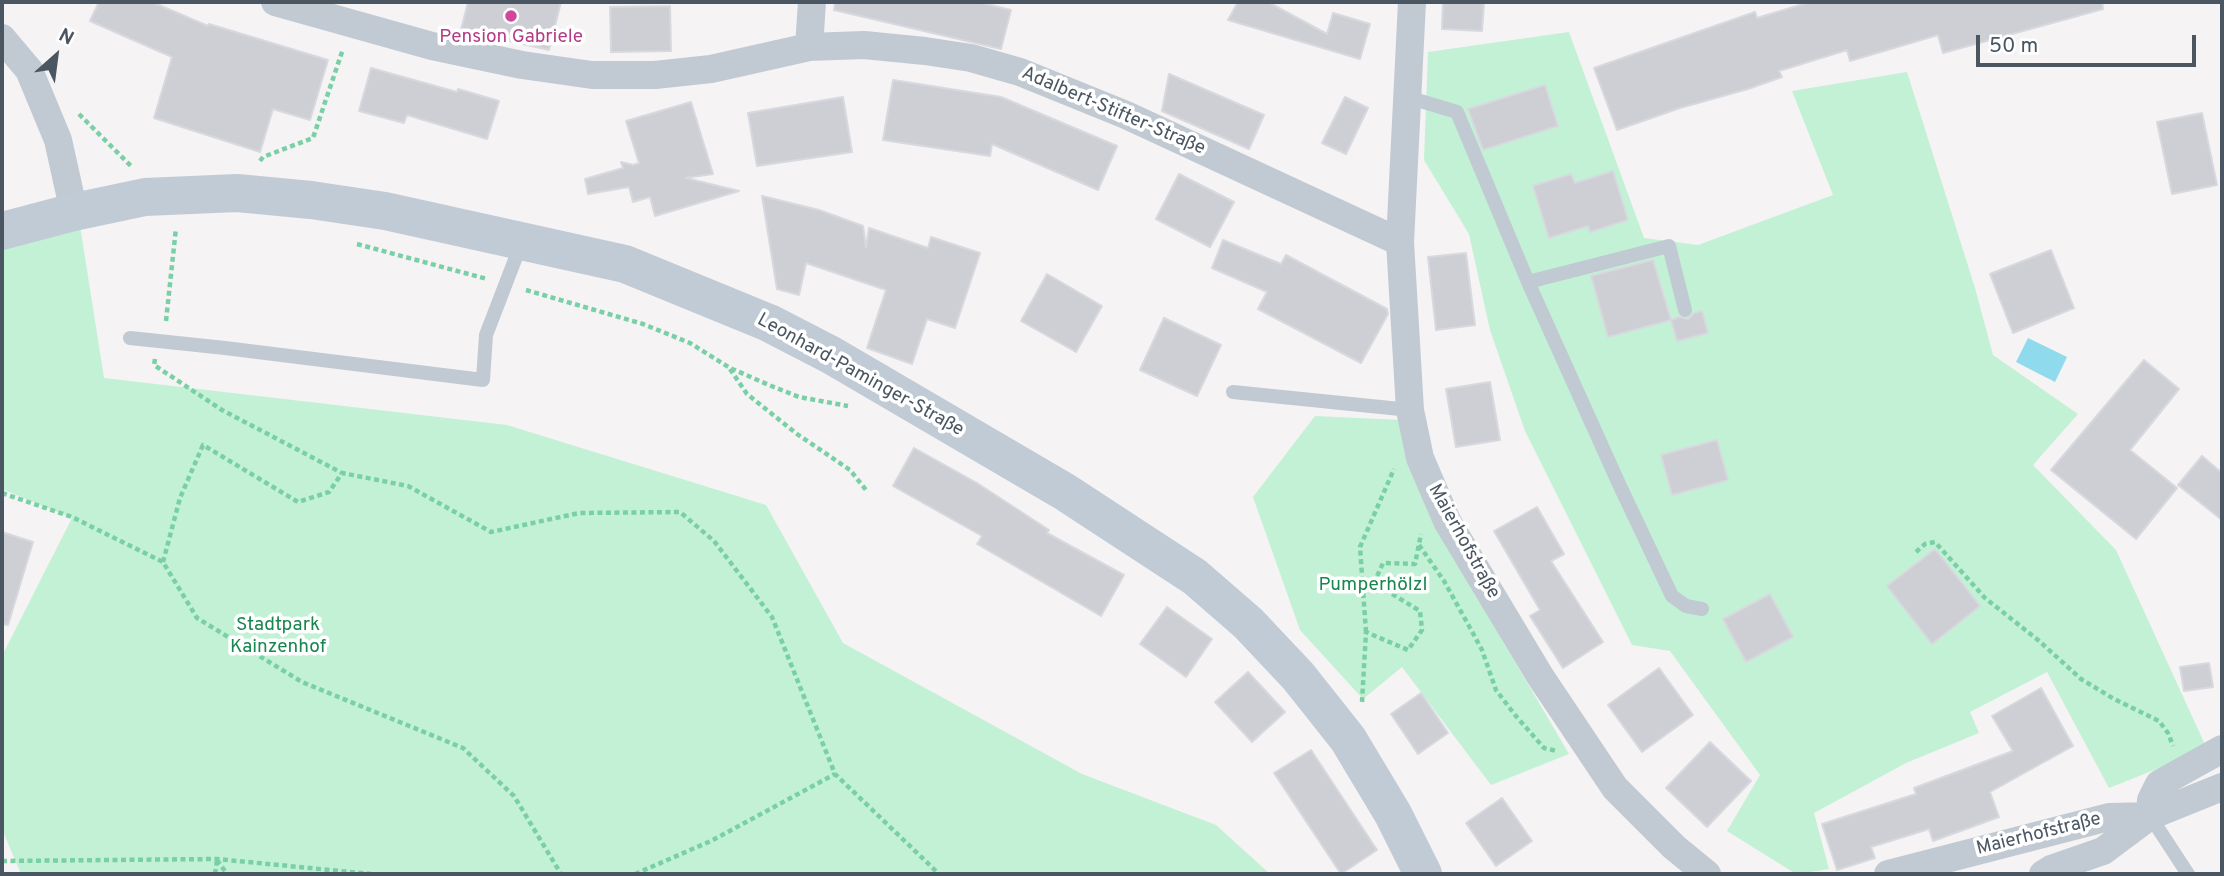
<!DOCTYPE html>
<meta charset="utf-8">
<style>
body{margin:0}
#map{position:relative;width:2224px;height:876px;overflow:hidden;background:#f5f3f3;font-family:Overpass,sans-serif}
canvas{display:block}
.frame{position:absolute;inset:0;border:4px solid #4a5661;pointer-events:none}
.north{position:absolute;left:21px;top:21px;width:70px;height:70px;-webkit-text-stroke:5px #fff;paint-order:stroke;rotate:28deg;font-size:19px;font-weight:700;line-height:28px;text-align:center;color:#4a5661}
.north::after{content:'';display:block;margin:auto;width:24px;height:32px;background:#4a5661;clip-path:polygon(50% 0,100% 100%,50% 72%,0 100%)}
.scale{position:absolute;left:1976px;top:35px;width:220px;height:32px;box-sizing:border-box;border:4px solid #4a5661;border-top:0;padding-left:9px;font-size:21px;line-height:24px;white-space:nowrap;color:#4a5661;-webkit-text-stroke:5px #fff;paint-order:stroke}
</style>
<div id="map">
<canvas width="2224" height="876"></canvas>
<div class="frame"></div>
<div class="north">N</div>
<div class="scale">50 m</div>
</div>
<script>
const g = document.querySelector('canvas').getContext('2d');
g.lineJoin = 'round';
function fillPath(path, color) { g.fillStyle = color; g.fill(path, 'evenodd'); }
const poly = rows => new Path2D(rows.map(r => 'M' + r).join(''));
function stroke(path, color, width, dash) { g.strokeStyle = color; g.lineWidth = width; g.lineCap = dash ? 'butt' : 'round'; g.setLineDash(dash || []); g.stroke(path); }
function drawText(font, color, halo, rows, align = 'center') {
  g.font = font + ' Overpass,sans-serif'; g.lineWidth = 7; g.setLineDash([]); g.textBaseline = 'middle'; g.strokeStyle = halo; g.fillStyle = color; for (const [text, x, y, turn = 0] of rows) {
    g.save(); g.translate(x, y); g.rotate((+turn || 0) * Math.PI / 180); g.textAlign = isNaN(turn) ? turn : align; if (halo) g.strokeText(text, 0, 0); g.fillText(text, 0, 0); g.restore();
  }
}
fillPath(poly([
 [1569,32,1644,238,1698,245,1833,195,1792,91,1907,72,1975,288,1993,355,2078,414,2033,465,2116,550,2207,749,2109,788,2047,672,1970,712,1979,733,1906,763,1814,813,1829,869,1796,874,1727,831,1760,775,1670,651,1632,645,1525,431,1490,330,1469,234,1424,160,1428,52],
 [78,213,104,378,507,425,766,505,843,643,1082,774,1216,825,1270,874,21,874,2,829,2,656,72,518,2,489,2,230],
 [1315,416,1401,420,1436,527,1569,754,1491,785,1402,667,1363,699,1300,630,1253,497]
]), '#c3f1d5');
fillPath(poly([
 [2028,338,2067,357,2055,382,2016,362]
]), '#90daee');
const building = poly([
 [99,2,152,2,208,26,209,24,328,60,310,120,273,109,260,152,154,118,172,57,90,21,99,2],
 [468,2,561,2,549,50,461,30,468,2],
 [835,2,978,2,1011,10,1001,49,834,10,835,2],
 [1238,2,1268,2,1327,34,1333,13,1370,24,1360,59,1228,20,1238,2],
 [1443,2,1484,2,1482,31,1442,29,1443,2],
 [1810,2,2102,2,2103,9,1943,53,1938,35,1850,61,1847,50,1779,71,1782,77,1748,89,1680,108,1617,130,1594,68,1755,12,1757,18,1810,2],
 [670,6,671,51,611,52,610,7,670,6],
 [371,68,457,92,458,89,499,101,487,139,407,115,404,123,359,111,371,68],
 [1169,74,1264,115,1249,149,1162,111,1169,74],
 [893,80,1001,97,1117,146,1098,190,992,144,990,156,883,140,893,80],
 [1545,85,1558,126,1483,150,1468,109,1545,85],
 [843,97,852,152,757,166,748,113,843,97],
 [1345,97,1368,108,1346,154,1322,143,1345,97],
 [691,102,713,174,686,178,739,191,655,216,650,197,633,202,629,187,588,194,585,179,623,168,621,162,633,165,639,163,626,121,691,102],
 [2202,113,2217,185,2172,194,2157,122,2202,113],
 [1613,171,1628,220,1590,232,1588,226,1549,238,1533,186,1571,174,1575,183,1613,171],
 [1179,174,1234,202,1210,247,1156,219,1179,174],
 [762,196,819,210,863,226,866,247,869,228,928,248,931,237,980,253,955,328,927,319,912,364,867,348,886,290,806,263,799,295,777,289,762,196],
 [1223,240,1281,264,1286,255,1387,309,1388,314,1361,363,1258,309,1267,292,1212,268,1223,240],
 [2051,250,2074,308,2013,333,1990,274,2051,250],
 [1466,253,1475,325,1436,330,1428,257,1466,253],
 [1653,260,1671,320,1608,337,1591,276,1653,260],
 [1047,274,1102,306,1076,352,1021,321,1047,274],
 [1702,311,1708,333,1677,341,1671,320,1679,317,1688,319,1694,313,1702,311],
 [1164,318,1221,345,1197,396,1140,370,1164,318],
 [2144,360,2179,389,2130,450,2177,488,2136,539,2051,470,2144,360],
 [1490,382,1500,440,1456,447,1446,389,1490,382],
 [1717,440,1728,480,1672,495,1661,455,1717,440],
 [914,448,977,483,1049,530,1047,533,1124,575,1101,616,977,544,982,536,893,486,914,448],
 [2202,456,2222,473,2222,520,2178,485,2202,456],
 [1537,507,1564,554,1551,561,1603,642,1563,668,1530,616,1540,610,1494,531,1537,507],
 [2,532,33,542,8,625,2,624,2,532],
 [1935,549,1980,606,1932,644,1887,586,1935,549],
 [1770,594,1793,637,1746,662,1723,619,1770,594],
 [1167,607,1212,639,1186,677,1140,644,1167,607],
 [2209,663,2213,687,2184,691,2180,667,2209,663],
 [1659,668,1693,715,1642,752,1608,705,1659,668],
 [1248,672,1285,712,1252,742,1215,702,1248,672],
 [2041,688,2073,746,1990,792,1999,817,1933,841,1929,829,1871,847,1875,858,1837,870,1822,824,1916,794,1914,788,2013,751,1992,716,2041,688],
 [1421,693,1448,733,1418,754,1391,714,1421,693],
 [1710,742,1751,781,1707,827,1666,788,1710,742],
 [1311,750,1377,850,1341,874,1274,773,1311,750],
 [1502,798,1532,841,1496,866,1466,823,1502,798]
]);
fillPath(building, '#cdcfd5');
stroke(building, '#d7d9de', 2);
stroke(poly([
 [79,114,132,167],
 [260,161,263,157,313,138,343,49],
 [357,244,487,279],
 [526,290,643,324,690,343,730,368,769,385,799,397,848,406],
 [166,321,176,228],
 [155,359,154,365,222,410,342,473],
 [730,369,747,394,797,434,850,470,866,490],
 [2,493,72,517,163,562,197,618,302,682,463,748,514,796,561,874],
 [1419,545,1444,581,1469,626,1482,650,1496,690,1515,715,1544,748,1557,751],
 [1916,552,1925,544,1935,542,1985,598,2038,640,2081,679,2114,699,2159,721,2168,733,2173,746],
 [163,562,180,498,203,445,298,502,329,492,342,473,408,486,491,532,579,513,680,512,714,541,772,617,835,774,939,874],
 [1366,632,1360,547,1394,469],
 [1362,702,1366,632,1408,650,1422,630,1420,611,1374,583,1383,563,1415,564,1421,534],
 [217,860,227,874],
 [2,861,217,859,371,874],
 [215,874,217,860],
 [635,874,711,841,835,774]
]), '#7ad0a6', 4.5, [5, 3.5]);
stroke(poly([
 [1407,97,1457,112,1528,282,1619,484,1672,596,1686,606,1702,609],
 [1528,282,1669,246,1685,310],
 [130,338,225,348,483,380,486,335,521,244],
 [1233,392,1410,410],
 [2150,816,2188,874]
]), '#c1cad2', 14);
stroke(poly([
 [275,2,432,46,522,65,592,75,655,75,711,69,809,47,864,45,925,51,971,58,1020,72,1126,115,1400,242],
 [1412,2,1400,242,1410,410,1420,458,1447,521,1540,676,1615,788,1674,847,1707,874],
 [2,38,29,70,58,140,74,212],
 [809,47,812,2],
 [1888,874,2109,817,2150,816,2151,800,2159,784,2222,749],
 [2043,874,2051,869,2103,851,2150,816,2222,787]
]), '#c1cad2', 28);
stroke(poly([
 [2,231,74,212,145,197,237,193,311,200,385,211,625,264,769,323,831,355,1065,492,1195,577,1248,623,1298,676,1348,739,1393,814,1423,874]
]), '#c1cbd6', 38);
for (const [x, y, r, color] of [
 [511,16,7,"#d1479c"]
]) { const dot = new Path2D(); dot.arc(x, y, r, 0, 2 * Math.PI); g.fillStyle = color; g.fill(dot); stroke(dot, '#fff', 2.5); }
drawText('19px', '#b23c85', '#fff', [
 ["Pension Gabriele",511,38]
]);
drawText('19px', '#4a5661', '#fff', [
 ["Adalbert-Stifter-Straße",1113,112,23],
 ["Leonhard-Paminger-Straße",860,376,29],
 ["Maierhofstraße",1463,542,61],
 ["Maierhofstraße",2039,835,-14]
]);
drawText('19px', '#17864f', '#fff', [
 ["Pumperhölzl",1373,586],
 ["Stadtpark",278,626],
 ["Kainzenhof",278,648]
]);
</script>
